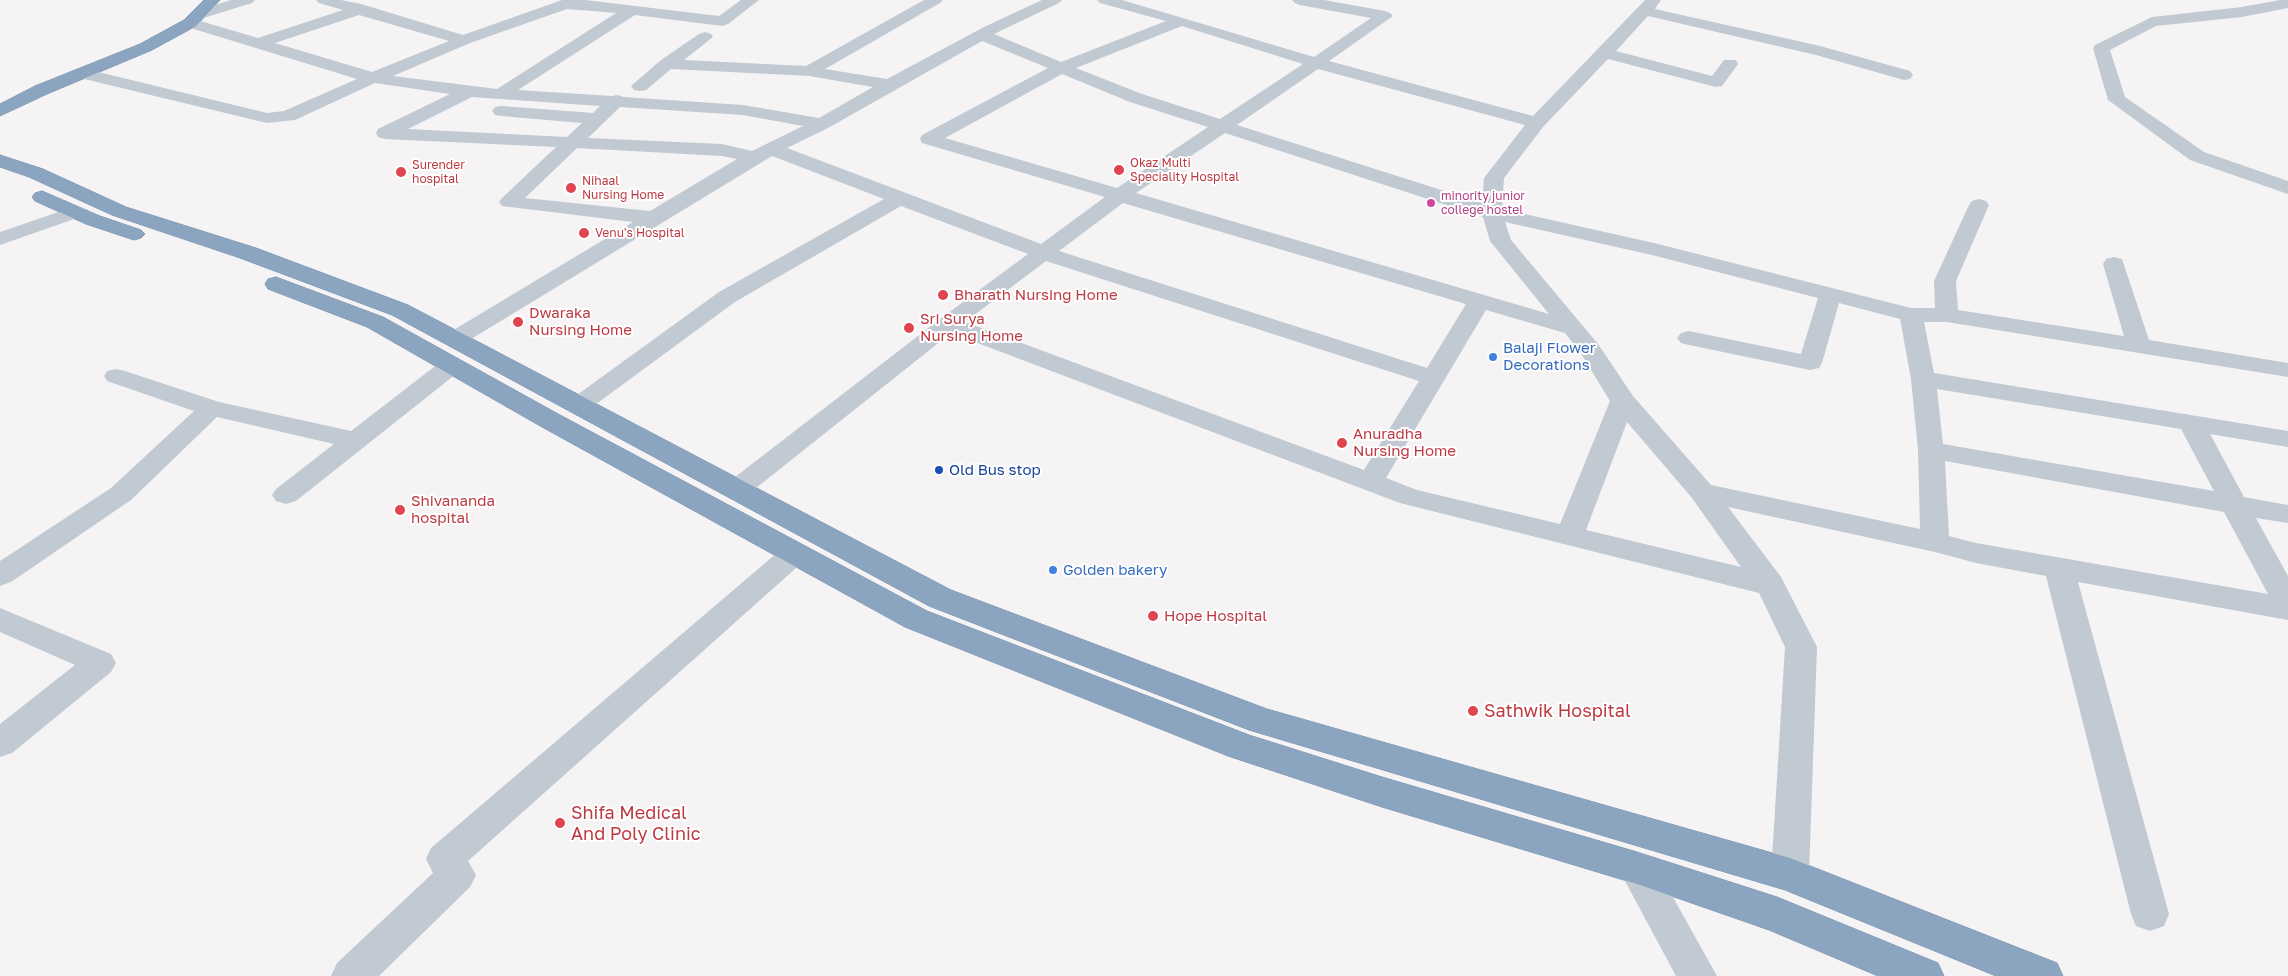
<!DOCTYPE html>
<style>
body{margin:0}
canvas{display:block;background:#f5f3f3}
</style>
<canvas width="2288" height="976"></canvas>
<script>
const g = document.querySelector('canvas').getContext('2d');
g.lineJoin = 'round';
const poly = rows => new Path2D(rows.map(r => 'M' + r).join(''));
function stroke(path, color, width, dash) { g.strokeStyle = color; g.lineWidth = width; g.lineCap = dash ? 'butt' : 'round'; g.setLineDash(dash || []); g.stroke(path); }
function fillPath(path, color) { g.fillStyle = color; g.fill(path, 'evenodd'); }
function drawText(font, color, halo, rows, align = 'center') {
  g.font = font + ' "Golos Text",sans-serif'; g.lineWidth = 4; g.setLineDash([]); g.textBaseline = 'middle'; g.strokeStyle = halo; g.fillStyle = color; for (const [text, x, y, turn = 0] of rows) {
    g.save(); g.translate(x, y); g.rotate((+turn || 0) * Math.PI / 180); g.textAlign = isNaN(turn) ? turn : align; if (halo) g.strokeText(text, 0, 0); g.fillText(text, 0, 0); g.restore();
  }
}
const highway = poly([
 [204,0,220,0,196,26,152,50,47,94,0,116,0,104,35,86,140,44,184,20,204,0],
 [0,155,43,169,126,207,256,248,408,305,951,590,1267,709,1790,858,2057,963,2063,976,1996,976,1785,890,1249,730,929,606,392,315,240,258,112,215,29,177,0,167,0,155],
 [42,191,100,216,141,230,145,234,141,238,134,240,86,224,35,201,32,197,35,193,42,191],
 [276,277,383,317,560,415,927,611,1249,735,1382,777,1637,852,1777,897,1938,963,1944,976,1878,976,1769,930,1637,884,1382,807,1228,756,905,627,542,427,367,327,268,289,265,284,268,279,276,277]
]);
stroke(highway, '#7690ad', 1);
fillPath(poly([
 [231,0,255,0,252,3,200,19,195,17,192,14,195,11,231,0],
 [316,0,341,0,361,4,463,35,562,0,585,0,719,16,741,0,759,0,728,24,722,26,635,15,518,90,612,96,617,95,624,97,743,105,819,118,873,87,809,76,671,69,646,90,640,91,634,90,631,86,661,60,699,34,705,32,711,34,713,37,684,60,806,66,924,0,943,0,940,3,825,69,887,79,984,27,1042,0,1062,0,1059,3,994,34,1061,62,1166,21,1100,3,1097,0,1122,0,1314,57,1371,18,1300,5,1295,3,1292,0,1324,0,1385,11,1390,13,1393,16,1329,61,1533,116,1645,0,1661,0,1655,9,1820,46,1910,71,1913,75,1910,79,1904,80,1816,55,1648,16,1616,51,1712,76,1724,60,1736,60,1738,64,1722,86,1716,87,1608,59,1543,127,1504,178,1502,209,1654,243,1911,308,1935,308,1934,281,1969,205,1972,201,1979,199,1986,201,1989,205,1956,281,1958,310,2124,336,2103,264,2106,259,2114,257,2122,259,2149,340,2288,363,2288,377,1947,322,1924,322,1934,373,2288,431,2288,447,2210,434,2244,497,2288,505,2288,523,2256,518,2288,576,2288,620,2078,582,2169,914,2164,926,2150,931,2136,926,2131,914,2046,576,1976,563,1935,552,1728,507,1781,577,1817,647,1809,875,1803,887,1790,892,1777,887,1771,875,1785,647,1759,593,1400,503,951,333,746,496,736,499,726,496,722,490,726,484,940,319,1028,254,901,206,735,302,588,410,579,413,570,410,566,405,570,400,719,292,884,199,772,156,463,344,455,346,447,344,443,339,447,334,633,222,502,206,499,202,502,198,556,147,385,139,378,137,376,133,378,129,450,94,375,83,295,120,267,123,80,78,77,74,80,70,86,69,267,113,284,111,357,79,184,26,182,23,184,20,190,18,258,38,343,10,319,3,316,0],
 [567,9,616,13,497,89,393,76,470,43,567,9],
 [359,15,449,41,372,72,275,43,359,15],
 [1182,26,1303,64,1220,119,1142,94,1076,68,1182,26],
 [982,41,1048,68,922,135,920,139,922,143,1105,197,1041,244,787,148,828,128,982,41],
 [1318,69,1525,125,1484,178,1482,203,1237,125,1318,69],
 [1062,74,1130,102,1208,127,1117,188,945,138,1062,74],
 [472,97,600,106,593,113,501,106,495,107,492,111,495,115,501,116,582,123,567,137,408,129,472,97],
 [620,107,743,115,803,126,752,151,722,144,588,138,620,107],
 [1225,133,1483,217,1490,241,1549,314,1136,193,1225,133],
 [577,148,722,156,737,159,650,211,525,198,577,148],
 [1123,203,1466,304,1427,368,1059,251,1123,203],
 [1505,222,1652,255,1818,298,1801,354,1689,331,1681,333,1677,338,1681,343,1689,345,1810,370,1819,368,1822,363,1839,303,1900,319,1911,379,1918,450,1920,529,1711,485,1633,396,1598,344,1511,240,1505,222],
 [1046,261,1419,381,1364,470,965,322,1046,261],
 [1486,310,1565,333,1580,352,1610,401,1560,524,1417,490,1386,478,1486,310],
 [1937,389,2181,429,2214,491,1943,444,1937,389],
 [1627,422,1692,498,1741,567,1586,530,1627,422],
 [1945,461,2224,512,2268,594,1976,543,1949,536,1945,461],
 [2280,0,2288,0,2288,8,2242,17,2156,26,2110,50,2125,97,2204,152,2288,181,2288,194,2190,160,2108,100,2093,48,2095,45,2152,17,2242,7,2280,0],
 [76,206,83,208,86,212,83,216,0,245,0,232,76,206],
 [452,358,461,360,464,365,461,370,296,501,286,504,276,501,272,495,276,489,334,444,217,417,131,500,11,582,0,586,0,561,111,488,194,411,107,381,104,376,107,371,116,369,125,371,219,402,351,431,443,360,452,358],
 [795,543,805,546,810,553,805,560,468,861,476,875,470,887,379,976,331,976,337,963,433,873,426,859,431,848,785,546,795,543],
 [0,608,111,654,116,663,111,672,12,753,0,757,0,724,75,665,0,632,0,608],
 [1637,852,1650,856,1717,976,1676,976,1618,868,1624,856,1637,852]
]), '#c1cad2');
fillPath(highway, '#8ba5c1');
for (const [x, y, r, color] of [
 [1119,170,6,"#e0444e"],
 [401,172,6,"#e0444e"],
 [571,188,6,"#e0444e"],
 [1431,203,5,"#d1479c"],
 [584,233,6,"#e0444e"],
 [943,295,6,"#e0444e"],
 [518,322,6,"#e0444e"],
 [909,328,6,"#e0444e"],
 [1493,357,5,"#3f7fe0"],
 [1342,443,6,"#e0444e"],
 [939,470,5,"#1a4fb4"],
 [400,510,6,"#e0444e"],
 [1053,570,5,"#3f7fe0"],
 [1153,616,6,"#e0444e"],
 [1473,711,6,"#e0444e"],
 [560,823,6,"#e0444e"]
]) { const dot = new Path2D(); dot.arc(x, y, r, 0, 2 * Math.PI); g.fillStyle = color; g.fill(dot); stroke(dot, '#fff', 2); }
drawText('12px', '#be3a42', '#fff', [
 ["Okaz Multi",1130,163],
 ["Speciality Hospital",1130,177],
 ["Surender",412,165],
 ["hospital",412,179],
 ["Nihaal",582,181],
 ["Nursing Home",582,195],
 ["Venu's Hospital",595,233]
], 'left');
drawText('12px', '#b23c85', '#fff', [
 ["minority junior",1441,196],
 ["college hostel",1441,210]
], 'left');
drawText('15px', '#be3a42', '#fff', [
 ["Bharath Nursing Home",954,295],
 ["Dwaraka",529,313],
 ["Nursing Home",529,330],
 ["Sri Surya",920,319],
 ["Nursing Home",920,336],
 ["Anuradha",1353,434],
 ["Nursing Home",1353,451],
 ["Shivananda",411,501],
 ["hospital",411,518],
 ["Hope Hospital",1164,616]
], 'left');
drawText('15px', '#366cbe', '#fff', [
 ["Balaji Flower",1503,348],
 ["Decorations",1503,365],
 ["Golden bakery",1063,570]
], 'left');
drawText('15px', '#164399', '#fff', [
 ["Old Bus stop",949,470]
], 'left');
drawText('18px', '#be3a42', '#fff', [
 ["Sathwik Hospital",1484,711],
 ["Shifa Medical",571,813],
 ["And Poly Clinic",571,834]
], 'left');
</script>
